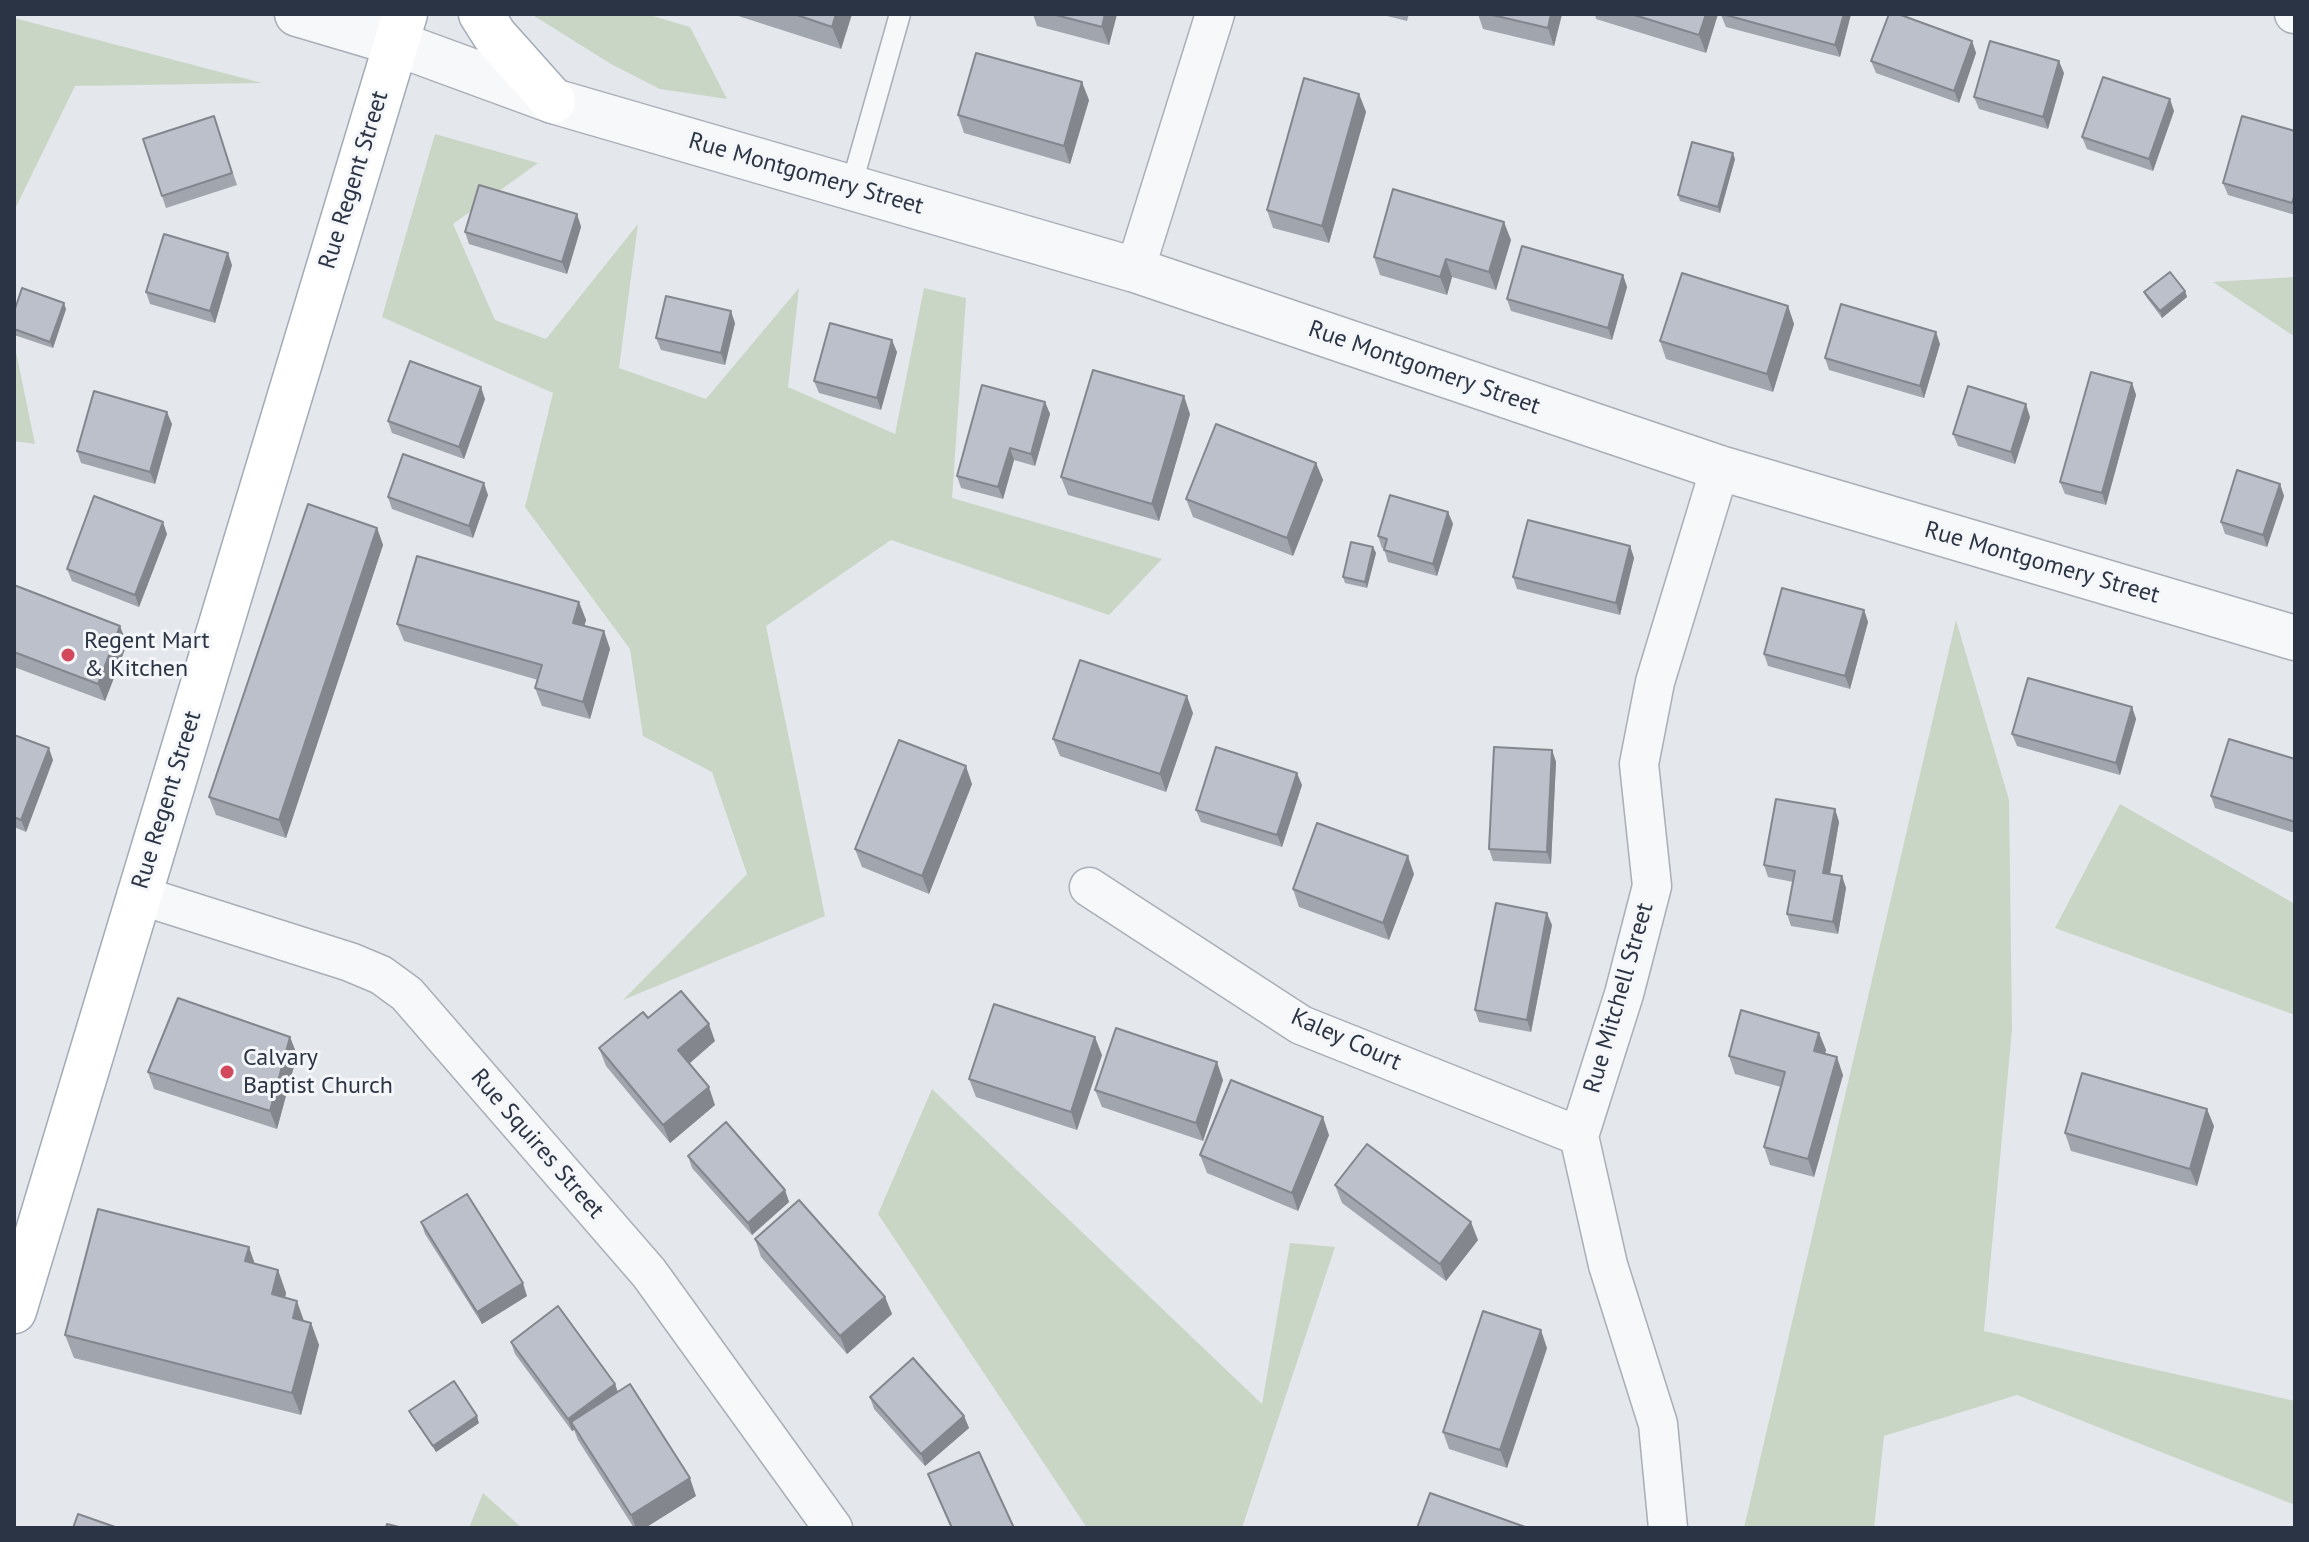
<!DOCTYPE html>
<style>
body{margin:0}
#map{position:relative;width:2309px;height:1542px;overflow:hidden;background:#e4e7ec;font-family:"PT Sans",sans-serif}
canvas{display:block}
.frame{position:absolute;inset:0;border:16px solid #2b3445;pointer-events:none}
</style>
<div id="map">
<canvas width="2309" height="1542"></canvas>
<div class="frame"></div>
</div>
<script>
const g = document.querySelector('canvas').getContext('2d');
g.lineJoin = 'round';
function fillPath(path, color) { g.fillStyle = color; g.fill(path, 'evenodd'); }
const poly = rows => new Path2D(rows.map(r => 'M' + r).join(''));
function stroke(path, color, width, dash) { g.strokeStyle = color; g.lineWidth = width; g.lineCap = dash ? 'butt' : 'round'; g.setLineDash(dash || []); g.stroke(path); }
function drawText(font, color, halo, rows, align = 'center') {
  g.font = font + ' "PT Sans",sans-serif'; g.lineWidth = 6; g.setLineDash([]); g.textBaseline = 'middle'; g.strokeStyle = halo; g.fillStyle = color; for (const [text, x, y, turn = 0] of rows) {
    g.save(); g.translate(x, y); g.rotate((+turn || 0) * Math.PI / 180); g.textAlign = isNaN(turn) ? turn : align; if (halo) g.strokeText(text, 0, 0); g.fillText(text, 0, 0); g.restore();
  }
}
fillPath(poly([
 [531,14,646,14,690,27,727,99,660,89,611,64],
 [14,18,262,83,75,86,14,211],
 [435,134,538,163,453,224,495,320,546,339,638,224,619,368,706,399,799,288,788,387,895,434,924,288,966,298,952,498,1162,559,1109,615,891,540,766,626,825,916,623,1000,747,874,712,772,643,736,630,649,525,507,553,393,382,317],
 [2295,277,2295,337,2213,282],
 [14,342,35,444,14,441],
 [1956,620,2009,800,2012,1029,1984,1331,2295,1401,2295,1505,2017,1395,1884,1436,1874,1528,1744,1528],
 [2120,804,2295,904,2295,1015,2055,928],
 [932,1089,1262,1404,1290,1243,1335,1247,1242,1528,1087,1528,878,1214],
 [483,1493,522,1528,469,1528]
]), '#c9d6c5');
const service = poly([
 [851,187,900,14]
]);
const minor = poly([
 [2294,14,2295,14],
 [1135,270,1215,14],
 [1089,887,1301,1025,1579,1136],
 [139,895,350,962,381,975,407,994,649,1273,833,1528],
 [1668,1528,1658,1424,1608,1265,1579,1136,1624,994,1652,886,1639,764,1655,682,1720,468]
]);
const tertiary = poly([
 [297,14,395,43,553,101,1135,270,1720,468,2295,638]
]);
const primary = poly([
 [481,14,495,36,553,101],
 [14,1311,405,14]
]);
stroke(service, '#a9aeb7', 23);
stroke(minor, '#a9aeb7', 41);
stroke(tertiary, '#a9aeb7', 47);
stroke(primary, '#a3abb8', 47);
stroke(service, '#f7f8fa', 20);
stroke(minor, '#f7f8fa', 38);
stroke(tertiary, '#f7f8fa', 44);
stroke(primary, '#fff', 44);
fillPath(poly([
 [732,14,852,14,841,49],
 [1033,14,1117,14,1109,45,1037,26],
 [1379,14,1409,14,1407,21],
 [1478,14,1562,14,1554,46,1483,29],
 [1595,14,1718,14,1706,53,1596,19],
 [1851,14,1840,57,1726,27,1721,15],
 [1972,41,1976,53,1959,103,1876,73,1871,61],
 [2064,73,2048,129,1979,109,1974,97],
 [1359,94,1366,112,1329,243,1273,228,1267,210],
 [1089,100,1070,164,964,133,958,115],
 [2174,111,2153,171,2087,149,2082,137],
 [214,116,237,185,166,208,162,196],
 [2295,131,2295,215,2228,195,2223,183],
 [1735,159,1720,213,1680,201,1678,195],
 [577,214,581,227,567,274,469,244,465,232],
 [1511,240,1496,290,1452,277,1447,295,1380,275,1374,257],
 [232,265,215,323,150,304,146,292],
 [1623,275,1627,287,1612,340,1511,311,1507,299],
 [2185,291,2187,297,2162,318,2147,298,2144,292],
 [1788,306,1794,324,1773,392,1666,359,1660,341],
 [66,309,53,348,14,335,14,312],
 [735,323,725,365,661,350,656,338],
 [1940,344,1924,398,1829,370,1825,358],
 [897,352,881,410,819,393,814,381],
 [2132,383,2136,395,2106,505,2065,494,2060,482],
 [485,399,464,459,392,433,388,421],
 [1045,402,1050,414,1035,466,1014,460,1003,499,961,488,957,476],
 [1190,414,1159,521,1068,495,1061,477],
 [2030,417,2015,464,1958,446,1953,434],
 [172,424,155,484,81,463,77,451],
 [1316,463,1323,480,1293,556,1193,517,1186,499],
 [2280,484,2284,496,2267,547,2225,534,2221,522],
 [488,495,473,538,392,509,388,497],
 [1448,512,1453,524,1437,576,1388,562,1384,549,1382,548,1378,536],
 [377,528,383,545,286,838,216,815,209,797],
 [167,534,139,607,72,581,67,569],
 [1630,546,1634,558,1620,615,1517,589,1513,577],
 [1373,547,1376,553,1367,588,1345,583,1343,577],
 [14,585,127,644,105,701,14,667],
 [579,602,586,620,584,626,604,631,610,649,590,719,542,706,535,688,538,680,404,641,397,624],
 [1864,610,1868,622,1850,689,1768,666,1764,654],
 [2132,707,2136,719,2120,775,2017,746,2012,734],
 [1193,713,1166,792,1060,756,1053,739],
 [14,735,53,760,26,832,14,827],
 [1552,750,1556,762,1551,864,1493,861,1489,849],
 [2295,759,2295,833,2215,808,2211,796],
 [972,784,929,894,862,867,855,849],
 [1302,785,1282,847,1201,822,1196,810],
 [1835,809,1839,822,1830,874,1842,876,1846,888,1838,934,1791,926,1787,914,1793,882,1768,877,1764,865],
 [1414,874,1389,940,1299,907,1293,889],
 [1552,925,1531,1032,1479,1022,1475,1010],
 [648,1018,715,1041,689,1064,715,1105,670,1143,606,1066,599,1048],
 [1819,1033,1826,1050,1825,1054,1843,1075,1814,1177,1770,1165,1764,1147,1781,1087,1735,1074,1729,1056],
 [290,1037,297,1055,277,1129,154,1089,148,1072],
 [1102,1055,1077,1130,976,1097,969,1079],
 [1223,1080,1203,1141,1102,1107,1095,1090],
 [2214,1126,2197,1186,2071,1151,2065,1133],
 [1329,1135,1298,1211,1207,1173,1200,1155],
 [688,1156,785,1190,789,1202,752,1235,692,1168],
 [1335,1185,1478,1240,1446,1281,1342,1203],
 [421,1222,527,1296,482,1324,425,1234],
 [755,1239,885,1297,892,1314,847,1354,761,1257],
 [255,1264,278,1270,286,1293,285,1298,304,1321,311,1323,319,1345,301,1415,74,1358,65,1335],
 [511,1342,615,1384,618,1392,696,1496,645,1528,634,1528,578,1440,574,1430,572,1431,515,1354],
 [1547,1348,1507,1468,1449,1449,1443,1432],
 [870,1397,964,1416,969,1428,925,1466,874,1409],
 [409,1411,479,1423,436,1452,412,1417]
]), '#a1a5ae');
fillPath(poly([
 [836,14,852,14,841,49,832,27],
 [1105,14,1117,14,1109,45,1102,27],
 [1551,14,1562,14,1554,46,1548,28],
 [1706,14,1718,14,1706,53,1699,35],
 [1844,14,1851,14,1840,57,1835,45],
 [1972,41,1976,53,1959,103,1954,91],
 [2059,61,2064,73,2048,129,2043,117],
 [1082,82,1089,100,1070,164,1064,146],
 [1359,94,1366,112,1329,243,1322,226],
 [2170,99,2174,111,2153,171,2149,159],
 [1733,153,1735,159,1720,213,1718,207],
 [577,214,581,227,567,274,562,262],
 [1504,222,1511,240,1496,290,1489,272],
 [228,253,232,265,215,323,210,311],
 [1446,259,1452,277,1447,295,1440,277],
 [1623,275,1627,287,1612,340,1608,328],
 [2185,291,2187,297,2162,318,2160,311],
 [64,303,66,309,53,348,50,342],
 [1788,306,1794,324,1773,392,1767,374],
 [731,311,735,323,725,365,721,353],
 [1936,332,1940,344,1924,398,1920,386],
 [892,340,897,352,881,410,877,398],
 [2132,383,2136,395,2106,505,2102,493],
 [481,387,485,399,464,459,459,447],
 [1184,396,1190,414,1159,521,1152,504],
 [1045,402,1050,414,1035,466,1031,454],
 [2026,404,2030,417,2015,464,2011,452],
 [167,412,172,424,155,484,150,472],
 [1010,448,1014,460,1003,499,998,487],
 [1316,463,1323,480,1293,556,1287,538],
 [484,483,488,495,473,538,469,526],
 [2280,484,2284,496,2267,547,2263,535],
 [1448,512,1453,524,1437,576,1433,564],
 [163,522,167,534,139,607,135,595],
 [377,528,383,545,286,838,279,820],
 [1630,546,1634,558,1620,615,1616,603],
 [1373,547,1376,553,1367,588,1365,582],
 [579,602,586,620,580,641,573,623],
 [1864,610,1868,622,1850,689,1845,676],
 [120,626,127,644,105,701,98,684],
 [604,631,610,649,590,719,583,702],
 [1187,696,1193,713,1166,792,1160,774],
 [2132,707,2136,719,2120,775,2116,763],
 [49,748,53,760,26,832,21,820],
 [1552,750,1556,762,1551,864,1547,852],
 [966,766,972,784,929,894,922,876],
 [1297,773,1302,785,1282,847,1277,835],
 [1835,809,1839,822,1828,885,1823,873],
 [1408,856,1414,874,1389,940,1383,923],
 [1842,876,1846,888,1838,934,1833,922],
 [1547,913,1552,925,1531,1032,1527,1020],
 [709,1024,715,1041,684,1068,678,1050],
 [1819,1033,1826,1050,1821,1068,1814,1051],
 [290,1037,297,1055,277,1129,270,1111],
 [1095,1037,1102,1055,1077,1130,1071,1112],
 [1837,1057,1843,1075,1814,1177,1808,1159],
 [1217,1062,1223,1080,1203,1141,1196,1123],
 [709,1087,715,1105,670,1143,663,1125],
 [2207,1109,2214,1126,2197,1186,2190,1169],
 [1323,1117,1329,1135,1298,1211,1292,1193],
 [785,1190,789,1202,752,1235,748,1223],
 [1471,1222,1478,1240,1446,1281,1440,1264],
 [249,1247,257,1270,245,1261],
 [278,1270,286,1293,280,1317,272,1294],
 [523,1283,527,1296,482,1324,477,1312],
 [885,1297,892,1314,847,1354,840,1336],
 [297,1301,305,1324,293,1318],
 [311,1323,319,1345,301,1415,292,1393],
 [1541,1330,1547,1348,1507,1468,1500,1450],
 [615,1384,619,1396,571,1422,574,1430,572,1431,568,1419],
 [477,1416,479,1423,436,1452,433,1446],
 [964,1416,969,1428,925,1466,921,1454],
 [690,1478,696,1496,645,1528,636,1528,631,1515]
]), '#83868d');
const building = poly([
 [794,14,836,14,832,27,794,14],
 [1052,14,1105,14,1102,27,1052,14],
 [1488,14,1551,14,1548,28,1488,14],
 [1631,14,1706,14,1699,35,1631,14],
 [1722,14,1844,14,1835,45,1722,14],
 [1889,14,1898,14,1972,41,1954,91,1871,61,1889,14],
 [1990,41,2059,61,2043,117,1974,97,1990,41],
 [976,53,1082,82,1064,146,958,115,976,53],
 [2103,77,2170,99,2149,159,2082,137,2103,77],
 [1304,78,1359,94,1322,226,1267,210,1304,78],
 [214,116,232,173,162,196,143,139,214,116],
 [2242,116,2295,131,2295,194,2292,203,2223,183,2242,116],
 [1692,142,1733,153,1718,207,1678,195,1692,142],
 [479,185,577,214,562,262,465,232,479,185],
 [1393,189,1504,222,1489,272,1446,259,1440,277,1374,257,1393,189],
 [164,234,228,253,210,311,146,292,164,234],
 [1522,246,1623,275,1608,328,1507,299,1522,246],
 [2170,272,2185,291,2160,311,2144,292,2170,272],
 [1682,273,1788,306,1767,374,1660,341,1682,273],
 [22,288,64,303,50,342,14,329,14,312,22,288],
 [666,296,731,311,721,353,656,338,666,296],
 [1841,304,1936,332,1920,386,1825,358,1841,304],
 [830,323,892,340,877,398,814,381,830,323],
 [410,361,481,387,459,447,388,421,410,361],
 [1093,370,1184,396,1152,504,1061,477,1093,370],
 [2091,372,2132,383,2102,493,2060,482,2091,372],
 [982,385,1045,402,1031,454,1010,448,998,487,957,476,982,385],
 [1968,386,2026,404,2011,452,1953,434,1968,386],
 [94,391,167,412,150,472,77,451,94,391],
 [1216,424,1316,463,1287,538,1186,499,1216,424],
 [403,454,484,483,469,526,388,497,403,454],
 [2237,470,2280,484,2263,535,2221,522,2237,470],
 [1390,495,1448,512,1433,564,1384,550,1387,539,1378,536,1390,495],
 [94,496,163,522,135,595,67,569,94,496],
 [308,504,377,528,279,820,209,797,308,504],
 [1528,520,1630,546,1616,603,1513,577,1528,520],
 [1351,542,1373,547,1365,582,1343,577,1351,542],
 [417,556,579,602,573,623,604,631,583,702,535,688,542,665,397,624,417,556],
 [14,585,120,626,98,684,14,652,14,585],
 [1782,588,1864,610,1845,676,1764,654,1782,588],
 [1080,660,1187,696,1160,774,1053,739,1080,660],
 [2028,678,2132,707,2116,763,2012,734,2028,678],
 [14,735,49,748,21,820,14,817,14,735],
 [2229,739,2295,759,2295,822,2211,796,2229,739],
 [899,740,966,766,922,876,855,849,899,740],
 [1216,747,1297,773,1277,835,1196,810,1216,747],
 [1494,747,1552,750,1547,852,1489,849,1494,747],
 [1776,799,1835,809,1823,873,1842,876,1833,922,1787,914,1795,871,1764,865,1776,799],
 [1317,823,1408,856,1383,923,1293,889,1317,823],
 [1496,903,1547,913,1527,1020,1475,1010,1496,903],
 [681,991,709,1024,678,1050,709,1087,663,1125,599,1048,643,1012,648,1018,681,991],
 [178,998,290,1037,270,1111,148,1072,178,998],
 [994,1004,1095,1037,1071,1112,969,1079,994,1004],
 [1741,1010,1819,1033,1814,1051,1837,1057,1808,1159,1764,1147,1785,1072,1729,1056,1741,1010],
 [1116,1028,1217,1062,1196,1123,1095,1090,1116,1028],
 [2082,1073,2207,1109,2190,1169,2065,1133,2082,1073],
 [1231,1080,1323,1117,1292,1193,1200,1155,1231,1080],
 [726,1122,785,1190,748,1223,688,1156,726,1122],
 [1367,1144,1471,1222,1440,1264,1335,1185,1367,1144],
 [467,1194,523,1283,477,1312,421,1222,467,1194],
 [799,1200,885,1297,840,1336,755,1239,799,1200],
 [98,1209,249,1247,245,1261,278,1270,272,1294,297,1301,293,1318,311,1323,292,1393,65,1335,98,1209],
 [558,1306,615,1384,568,1419,511,1342,558,1306],
 [1483,1311,1541,1330,1500,1450,1443,1432,1483,1311],
 [913,1358,964,1416,921,1454,870,1397,913,1358],
 [454,1381,477,1416,433,1446,409,1411,454,1381],
 [630,1384,690,1478,631,1515,571,1422,630,1384],
 [979,1452,1014,1528,952,1528,928,1474,979,1452],
 [1430,1493,1528,1528,1417,1528,1430,1493],
 [78,1514,118,1528,73,1528,78,1514],
 [387,1524,403,1528,386,1528,387,1524]
]);
fillPath(building, '#bbc0ca');
stroke(building, '#83868d', 2);
for (const [x, y, r, color] of [
 [68,655,8,"#d1495b"],
 [227,1072,8,"#d1495b"]
]) { const dot = new Path2D(); dot.arc(x, y, r, 0, 2 * Math.PI); g.fillStyle = color; g.fill(dot); stroke(dot, '#f4f6f9', 3); }
drawText('24px', '#2b3445', '#f4f6f9', [
 ["Rue Montgomery Street",806,174,16],
 ["Rue Regent Street",354,180,-73],
 ["Rue Montgomery Street",1424,368,19],
 ["Rue Montgomery Street",2042,563,16],
 ["Rue Regent Street",167,800,-73],
 ["Rue Mitchell Street",1619,998,-74],
 ["Kaley Court",1346,1040,24],
 ["Rue Squires Street",537,1144,49]
]);
drawText('24px', '#2b3445', '#f4f6f9', [
 ["Regent Mart",84,641],
 ["& Kitchen",84,669],
 ["Calvary",243,1058],
 ["Baptist Church",243,1086]
], 'left');
</script>
